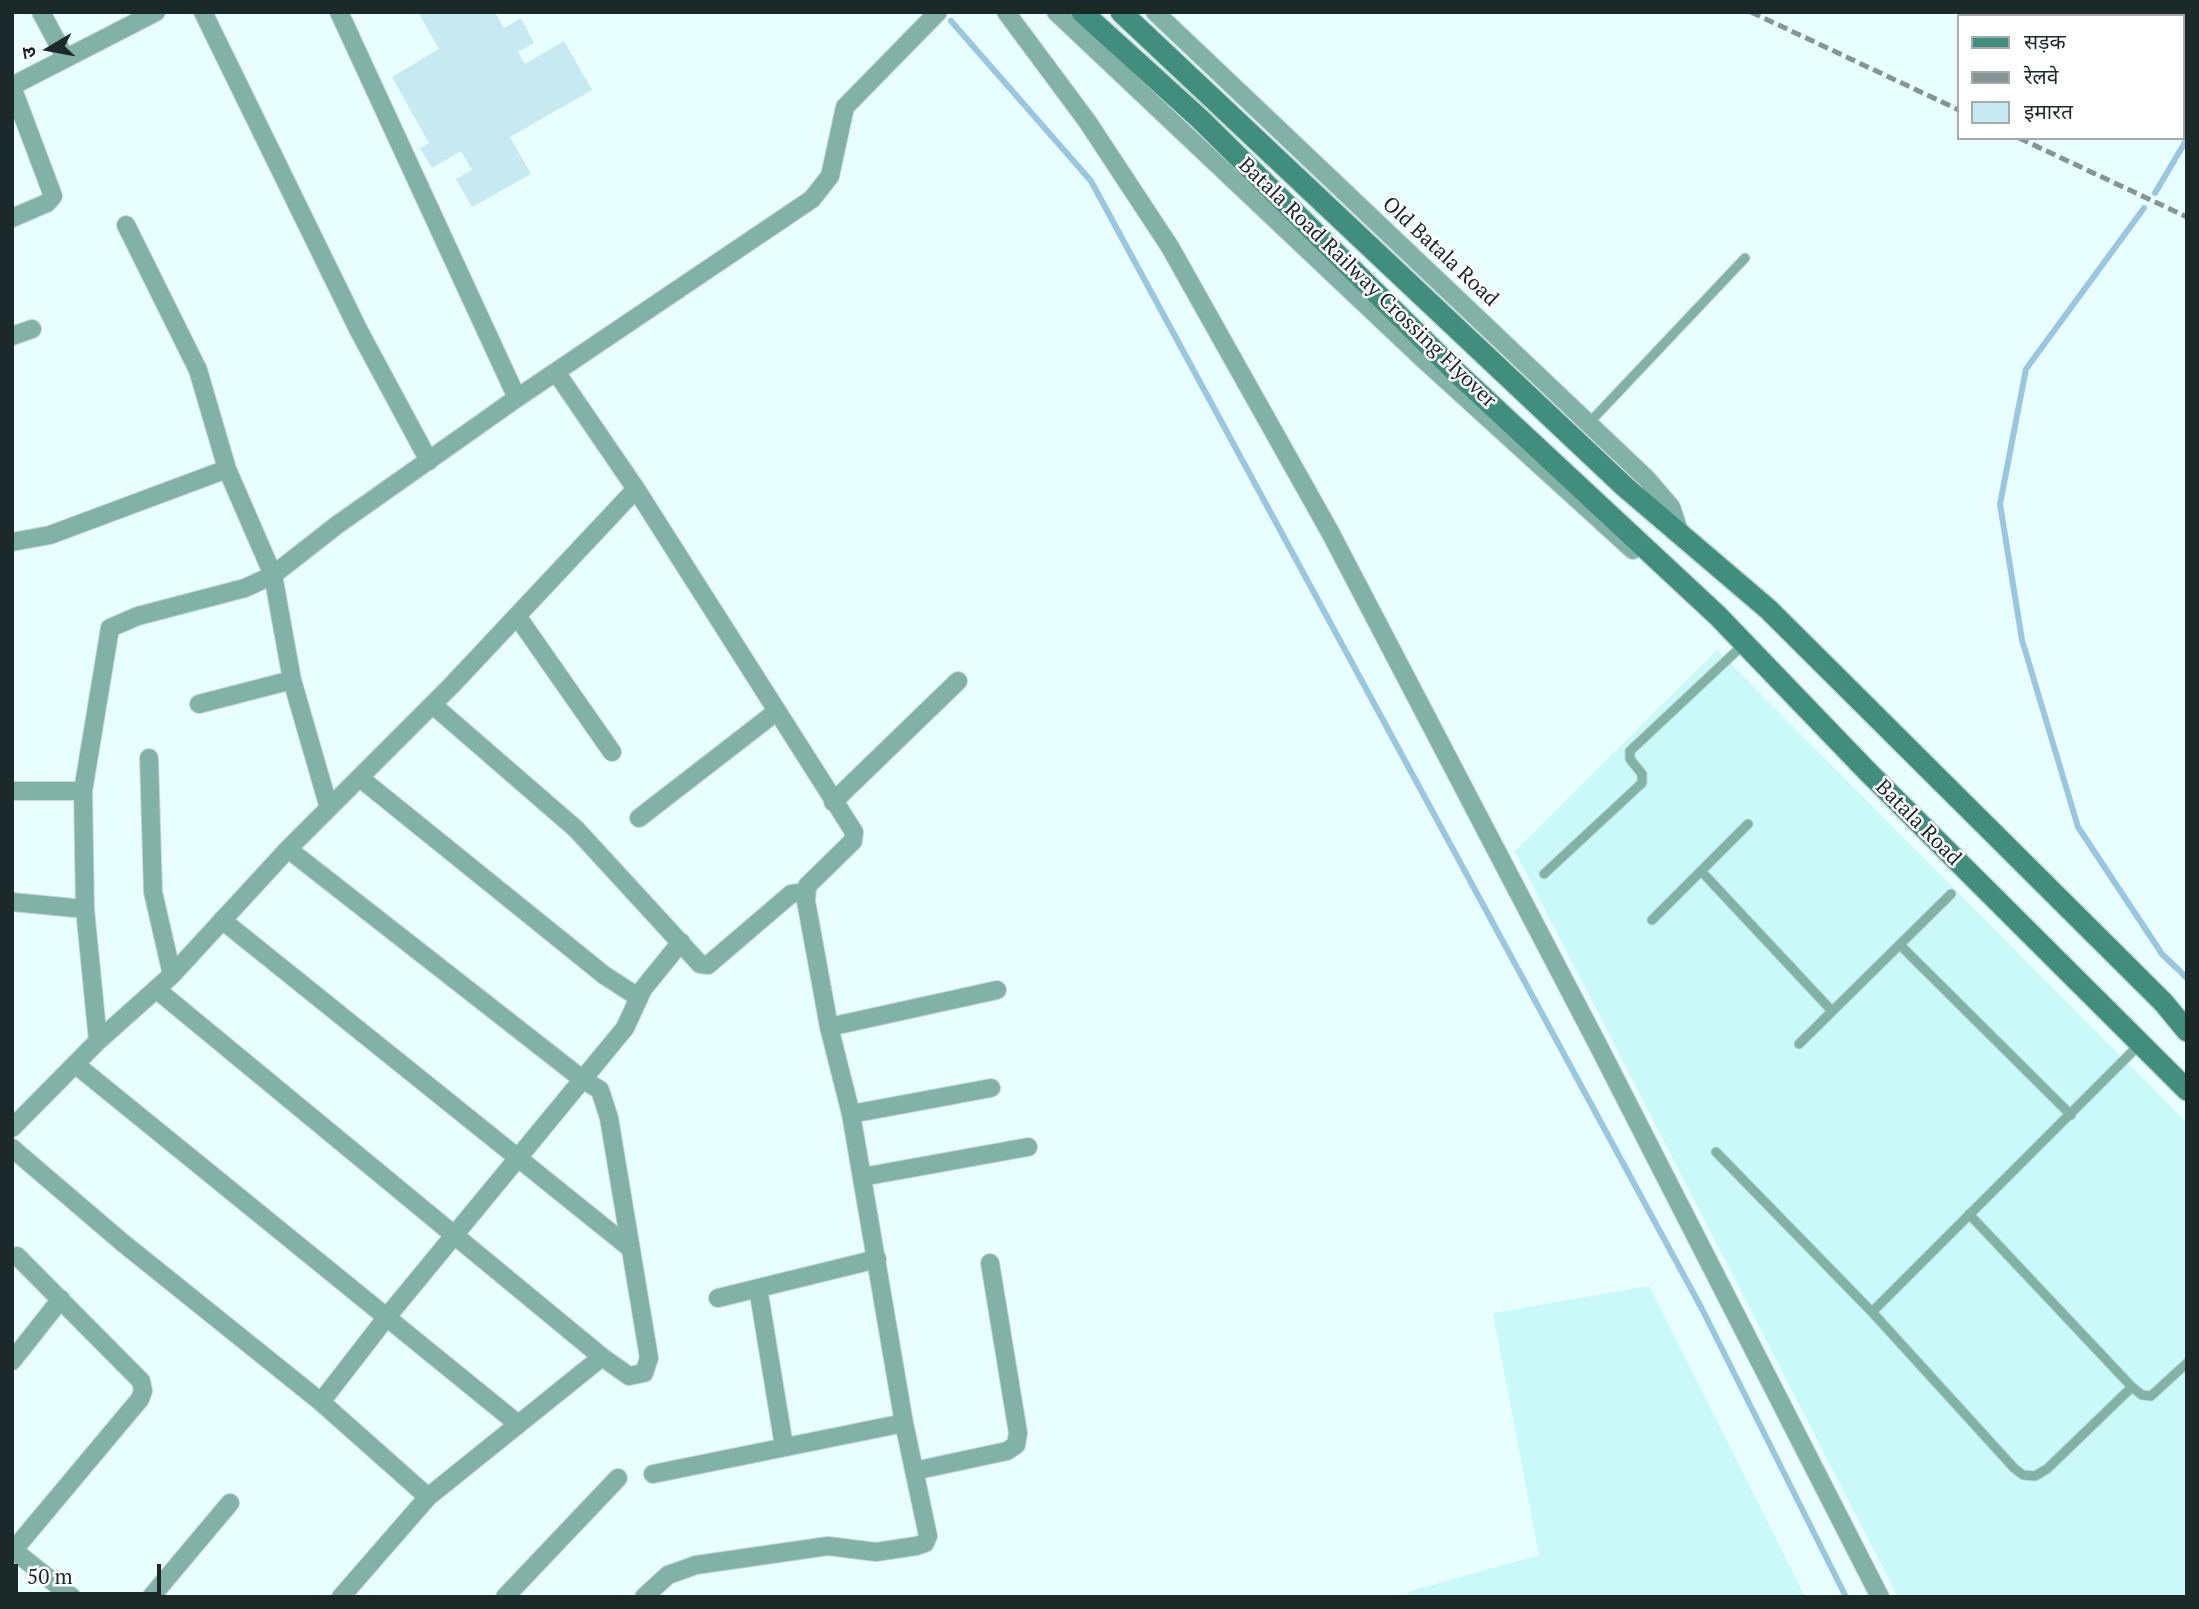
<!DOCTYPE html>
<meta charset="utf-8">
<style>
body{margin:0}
#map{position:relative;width:2199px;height:1609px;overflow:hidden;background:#e9ffff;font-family:"PT Serif","Noto Sans Devanagari",serif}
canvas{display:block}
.frame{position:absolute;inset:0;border:14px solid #1b2929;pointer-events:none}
.legend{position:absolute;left:1957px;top:14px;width:228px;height:126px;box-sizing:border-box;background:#fff;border:2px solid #a4a9a9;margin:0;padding:9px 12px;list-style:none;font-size:21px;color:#1b2929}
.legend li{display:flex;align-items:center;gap:14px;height:35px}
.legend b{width:35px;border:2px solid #a4a9a9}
.north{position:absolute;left:14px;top:14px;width:70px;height:70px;-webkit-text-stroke:5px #fff;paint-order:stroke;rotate:260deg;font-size:19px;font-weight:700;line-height:28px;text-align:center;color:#1b2929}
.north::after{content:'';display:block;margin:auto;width:24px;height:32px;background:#1b2929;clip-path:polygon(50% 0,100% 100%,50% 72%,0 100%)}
.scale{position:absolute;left:14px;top:1564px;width:147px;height:32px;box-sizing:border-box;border:4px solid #1b2929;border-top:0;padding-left:9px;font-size:21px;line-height:24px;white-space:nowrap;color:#1b2929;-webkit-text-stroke:5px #fff;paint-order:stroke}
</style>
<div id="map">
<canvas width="2199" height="1609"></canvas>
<div class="frame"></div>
<ul class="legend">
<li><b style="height:9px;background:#418e7f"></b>सड़क</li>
<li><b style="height:9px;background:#839595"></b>रेलवे</li>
<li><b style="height:19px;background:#c6e9f2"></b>इमारत</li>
</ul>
<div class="north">उ</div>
<div class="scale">50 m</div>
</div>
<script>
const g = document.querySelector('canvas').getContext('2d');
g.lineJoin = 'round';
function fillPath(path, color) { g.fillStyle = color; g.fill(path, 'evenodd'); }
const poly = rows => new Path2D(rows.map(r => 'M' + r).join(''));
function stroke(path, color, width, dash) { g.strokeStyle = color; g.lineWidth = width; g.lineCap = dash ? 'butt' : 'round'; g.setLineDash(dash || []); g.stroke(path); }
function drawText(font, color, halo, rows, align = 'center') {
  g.font = font + ' "PT Serif",serif'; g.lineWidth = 5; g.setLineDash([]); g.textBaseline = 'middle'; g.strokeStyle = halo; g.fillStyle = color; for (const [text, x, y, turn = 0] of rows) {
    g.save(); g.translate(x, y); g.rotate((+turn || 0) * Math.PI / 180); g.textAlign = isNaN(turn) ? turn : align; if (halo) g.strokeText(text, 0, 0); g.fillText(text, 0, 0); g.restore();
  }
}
fillPath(poly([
 [1717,650,2187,1123,2187,1597,1898,1597,1515,851],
 [1649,1286,1805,1597,1408,1597,1407,1592,1539,1555,1493,1313]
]), '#c9f9f9');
stroke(poly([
 [2164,12,2165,16],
 [951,21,1091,181,1702,1309,1846,1597],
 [2183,104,2187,121],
 [2155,193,2187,139],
 [2144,208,2026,369,2000,504,2022,640,2078,827,2162,954,2187,978]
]), '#9ac6df', 6);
fillPath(poly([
 [418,12,499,12,496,14,504,28,521,18,534,43,518,52,525,64,564,41,592,90,510,137,531,174,472,207,456,179,472,170,461,151,432,168,420,148,429,143,392,77,439,49]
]), '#c6e9f2');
const lane = poly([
 [1589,423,1745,258],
 [1702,872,1832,1011],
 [1544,874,1642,783,1642,774,1630,759,1630,751,1743,645],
 [1652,920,1748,824],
 [1901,946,2071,1115],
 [1799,1044,1951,894],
 [1716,1152,1872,1312,2014,1468,2023,1475,2035,1476,2047,1469,2132,1387,1969,1214],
 [1872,1312,2140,1044],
 [2132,1387,2142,1395,2151,1396,2187,1363]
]);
const street = poly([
 [41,12,65,57],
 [203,12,359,331,429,461],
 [339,12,517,398],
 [1006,12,1087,121,1170,247,1330,532,1598,1045,1880,1597],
 [1056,12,1423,359,1633,550],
 [1155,12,1647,479,1671,507,1680,534],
 [2054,12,2061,16],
 [2122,16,2123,12],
 [12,86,156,12],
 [12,87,53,196,47,203,12,218],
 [126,225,198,370,227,469,273,575,292,680,329,808],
 [12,336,32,329],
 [556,372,636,489,854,832,853,841,807,886,806,901,829,1027,851,1114,904,1423,928,1536,925,1543,916,1546,876,1552,828,1546,696,1565,668,1575,644,1597],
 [12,542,50,535,227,469],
 [517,616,612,752],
 [199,704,292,680],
 [433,705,576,829,700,964,708,965,791,894,806,892],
 [149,758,153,892,172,975],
 [360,778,604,975,638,997],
 [12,791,83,791],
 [833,802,958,681],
 [639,818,776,712],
 [12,902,85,909],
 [222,920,630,1248],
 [156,989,602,1357,629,1376,644,1373,649,1358,609,1118,600,1090,582,1079,288,849],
 [829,1027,997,990],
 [98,1041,85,909,83,791,110,628,138,616,245,588,273,575,337,525,517,398,812,199,830,176,845,107,938,12],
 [75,1064,518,1424],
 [851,1114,991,1088],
 [12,1128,98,1041,172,975,288,849,451,686,636,489],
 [12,1148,123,1243,321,1402,428,1497],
 [862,1177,1028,1147],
 [758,1288,784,1446],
 [718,1298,877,1259],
 [12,1361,61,1299],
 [321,1402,386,1318,625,1028,643,989,681,942],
 [914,1471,1007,1451,1016,1445,1018,1433,990,1263],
 [653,1474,904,1423],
 [12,1549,72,1597],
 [12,1552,140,1399,143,1391,141,1381,17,1256],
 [151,1597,230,1503],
 [341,1597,428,1497,602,1357],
 [505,1597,618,1478]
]);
const secondary = poly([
 [1082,12,1200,119,1455,371,1718,616,1868,772,2187,1090],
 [1121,12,1625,487,1768,609,2163,1002,2187,1031]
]);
stroke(lane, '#c4d8d8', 11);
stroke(street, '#c4d8d8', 20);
stroke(secondary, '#c4d8d8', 24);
stroke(lane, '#82b2a6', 9);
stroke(street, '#82b2a6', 18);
stroke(secondary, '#418e7f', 21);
stroke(poly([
 [1751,12,1959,110],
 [2019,138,2187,217]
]), '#839595', 5, [10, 5]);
drawText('21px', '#1b2929', '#fff', [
 ["Old Batala Road",1440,252,43],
 ["Batala Road Railway Crossing Flyover",1367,283,44],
 ["Batala Road",1918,823,45]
]);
</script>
